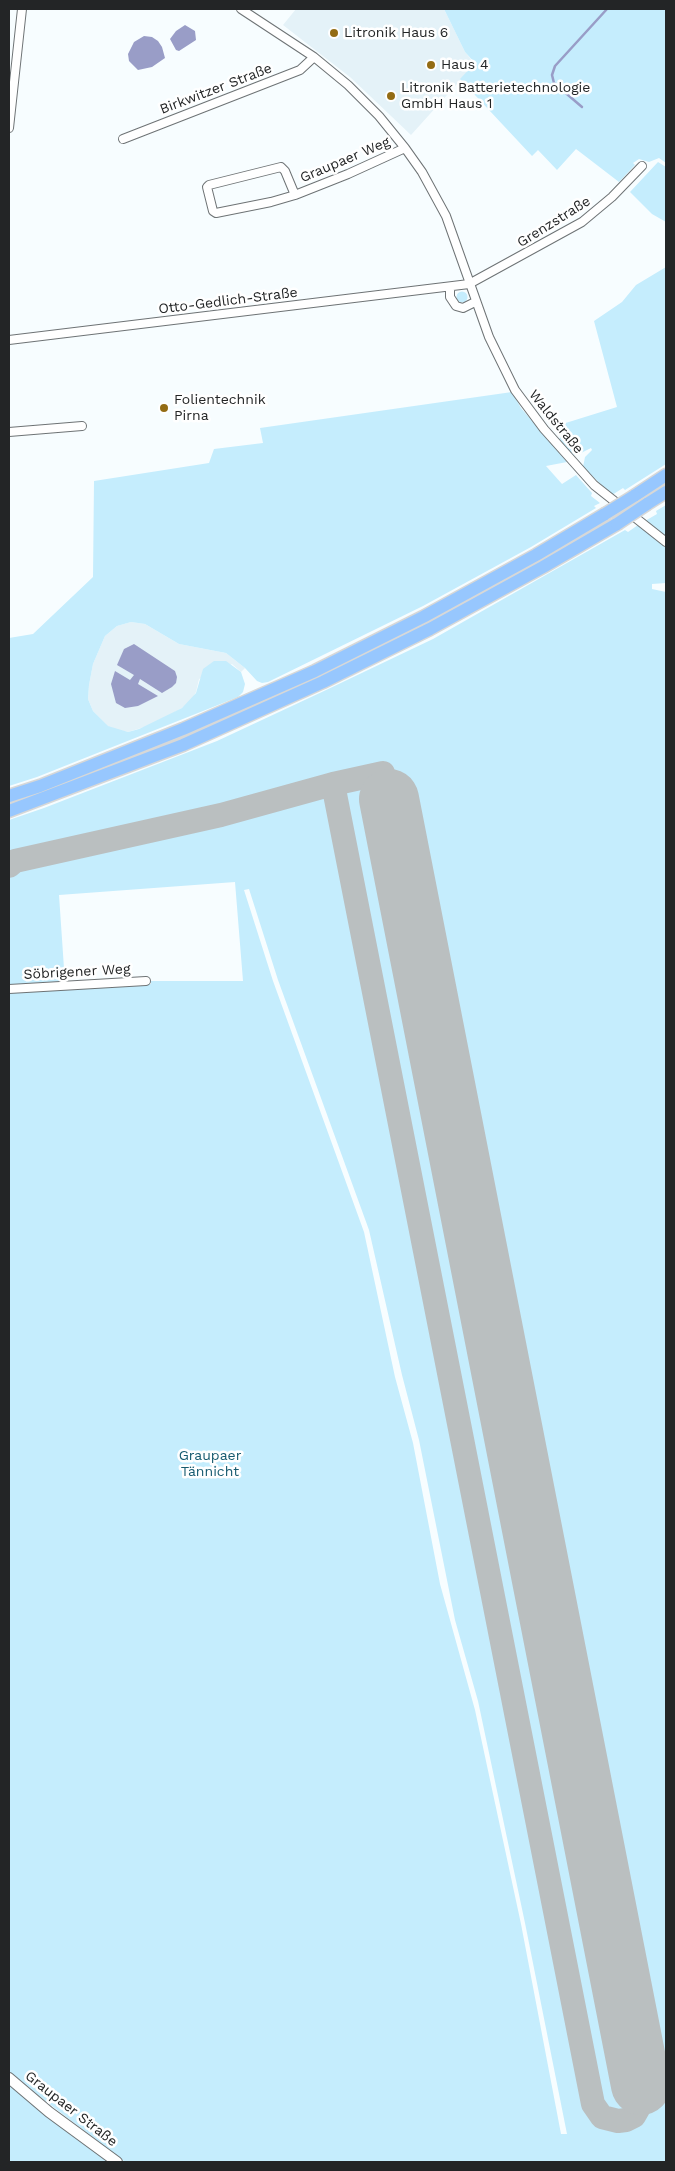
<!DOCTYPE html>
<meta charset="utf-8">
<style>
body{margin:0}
#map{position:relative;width:675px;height:2171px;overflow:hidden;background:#f7fdff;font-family:"Work Sans",sans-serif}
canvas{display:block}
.frame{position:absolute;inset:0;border:10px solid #232526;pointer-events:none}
</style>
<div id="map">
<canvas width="675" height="2171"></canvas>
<div class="frame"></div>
</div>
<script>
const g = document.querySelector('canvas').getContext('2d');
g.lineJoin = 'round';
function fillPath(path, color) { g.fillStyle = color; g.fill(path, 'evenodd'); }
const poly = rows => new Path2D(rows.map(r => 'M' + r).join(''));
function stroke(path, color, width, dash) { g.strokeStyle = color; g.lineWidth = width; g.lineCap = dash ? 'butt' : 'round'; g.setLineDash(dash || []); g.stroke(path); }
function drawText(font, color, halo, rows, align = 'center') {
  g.font = font + ' "Work Sans",sans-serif'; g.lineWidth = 5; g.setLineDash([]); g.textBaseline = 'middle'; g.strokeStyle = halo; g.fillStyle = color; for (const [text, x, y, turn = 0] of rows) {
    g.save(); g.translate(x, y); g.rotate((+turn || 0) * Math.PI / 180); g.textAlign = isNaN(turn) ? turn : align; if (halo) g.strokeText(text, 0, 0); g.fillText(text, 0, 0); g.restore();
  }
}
fillPath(poly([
 [296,9,444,9,465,52,475,64,411,135,350,77,283,25],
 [131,622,145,624,179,644,226,653,245,668,241,672,232,664,199,679,196,692,191,701,182,708,151,725,128,732,116,730,107,726,93,711,88,699,89,685,93,664,105,636,117,626]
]), '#e4f2f8');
fillPath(poly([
 [444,9,666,9,666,163,659,158,649,162,639,159,633,163,635,165,619,182,576,149,557,170,538,150,532,156,460,79,475,63,465,52],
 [658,162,666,167,666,222,652,214,630,192],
 [666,267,666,464,625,490,623,488,612,495,583,467,585,457,592,450,591,448,577,455,572,455,559,439,563,435,556,426,617,407,594,321,622,302,636,285],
 '456.5 297a5.5 5.5 0 1 1 11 0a5.5 5.5 0 1 1-11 0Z',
 [512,392,521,408,567,462,546,466,562,484,576,475,592,493,591,496,600,503,594,506,596,508,531,547,423,606,268,682,262,683,257,681,245,668,226,653,179,644,145,624,131,622,117,626,105,636,93,664,89,685,88,699,93,711,108,726,128,732,139,729,182,708,196,693,203,669,214,661,226,661,241,672,245,684,243,692,238,697,203,711,37,777,9,786,9,638,33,634,93,577,94,481,209,463,214,449,263,443,260,428],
 [666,505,666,537,645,521,657,514,656,511],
 [638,525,666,548,666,583,652,584,652,589,666,592,666,2162,125,2162,9,2073,9,992,151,984,151,981,243,981,235,882,59,895,65,983,9,987,9,820,44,808,217,741,324,691,433,639,625,530,628,532],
 [249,889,278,980,369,1230,402,1375,419,1440,455,1620,478,1701,525,1923,567,2134,561,2134,521,1924,475,1710,440,1584,413,1443,395,1377,364,1232,273,981,244,890],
 [9,2085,71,2135,109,2162,9,2162]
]), '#c5edfd');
fillPath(poly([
 [185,25,195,31,196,40,179,51,176,50,170,39,176,31],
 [144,36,152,37,158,41,162,47,165,58,152,67,138,70,129,61,128,54,134,42],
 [134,644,175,671,177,677,176,683,172,687,162,693,140,679,138,684,158,696,138,706,125,708,116,703,111,684,115,671,130,680,134,675,117,665,124,649]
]), '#999dc7');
stroke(poly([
 [582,107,554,83,552,75,555,66,607,9]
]), '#999dc7', 2.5);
stroke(poly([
 [389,799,383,773,333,784,593,2104,602,2117,618,2121,626,2120,634,2116,642,2102,641,2085],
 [9,866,15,861,221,815,333,784]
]), '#babfc0', 24);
stroke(poly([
 [389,799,641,2085]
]), '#babfc0', 60);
const minor = poly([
 [241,9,314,57,348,85,379,116,405,148,422,172,446,216,489,337,515,390,544,429,594,485,666,542],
 [9,128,22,9],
 [123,139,300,70,314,57],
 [295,195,285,171,281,167,209,185,207,187,213,211,216,213,271,202,295,195,348,174,405,148],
 [450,287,450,297,456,306,463,308,475,302],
 [9,340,469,284,582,222,612,197,642,166],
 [9,432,82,426],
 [9,989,146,981]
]);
const tertiary = poly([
 [9,2078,49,2112,117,2162]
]);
const trunk = poly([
 [634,496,666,475],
 [647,504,666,492],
 [9,796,40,786,183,729,315,671,423,617,536,555,605,514],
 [9,811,183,745,323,682,430,629,543,567,617,524]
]);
stroke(minor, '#6e7375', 10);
stroke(tertiary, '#6e7375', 12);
stroke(trunk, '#d7d8d8', 15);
stroke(minor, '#fff', 8);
stroke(tertiary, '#fff', 10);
stroke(trunk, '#97c7fe', 12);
const trunkBridge = poly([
 [605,514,634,496],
 [617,524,647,504]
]);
stroke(trunkBridge, '#d7d8d8', 15, []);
stroke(trunkBridge, '#97c7fe', 12);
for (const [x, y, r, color] of [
 [334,33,5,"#936c14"],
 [431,65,5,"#936c14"],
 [391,96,5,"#936c14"],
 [164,408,5,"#936c14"]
]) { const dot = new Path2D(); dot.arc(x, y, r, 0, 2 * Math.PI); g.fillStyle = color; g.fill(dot); stroke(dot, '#fff', 2); }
drawText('14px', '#232526', '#fff', [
 ["Litronik Haus 6",344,33],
 ["Haus 4",441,65],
 ["Litronik Batterietechnologie",401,88],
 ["GmbH Haus 1",401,104],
 ["Folientechnik",174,400],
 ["Pirna",174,416]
], 'left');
drawText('14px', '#232526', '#fff', [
 ["Birkwitzer Straße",216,89,-21],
 ["Graupaer Weg",345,160,-23],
 ["Grenzstraße",554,222,-32],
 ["Otto-Gedlich-Straße",228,301,-7],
 ["Waldstraße",556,422,51],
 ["Söbrigener Weg",77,972,-3],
 ["Graupaer Straße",71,2109,38]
]);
drawText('14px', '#165a6f', '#fff', [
 ["Graupaer",210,1456],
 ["Tännicht",210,1472]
]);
</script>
